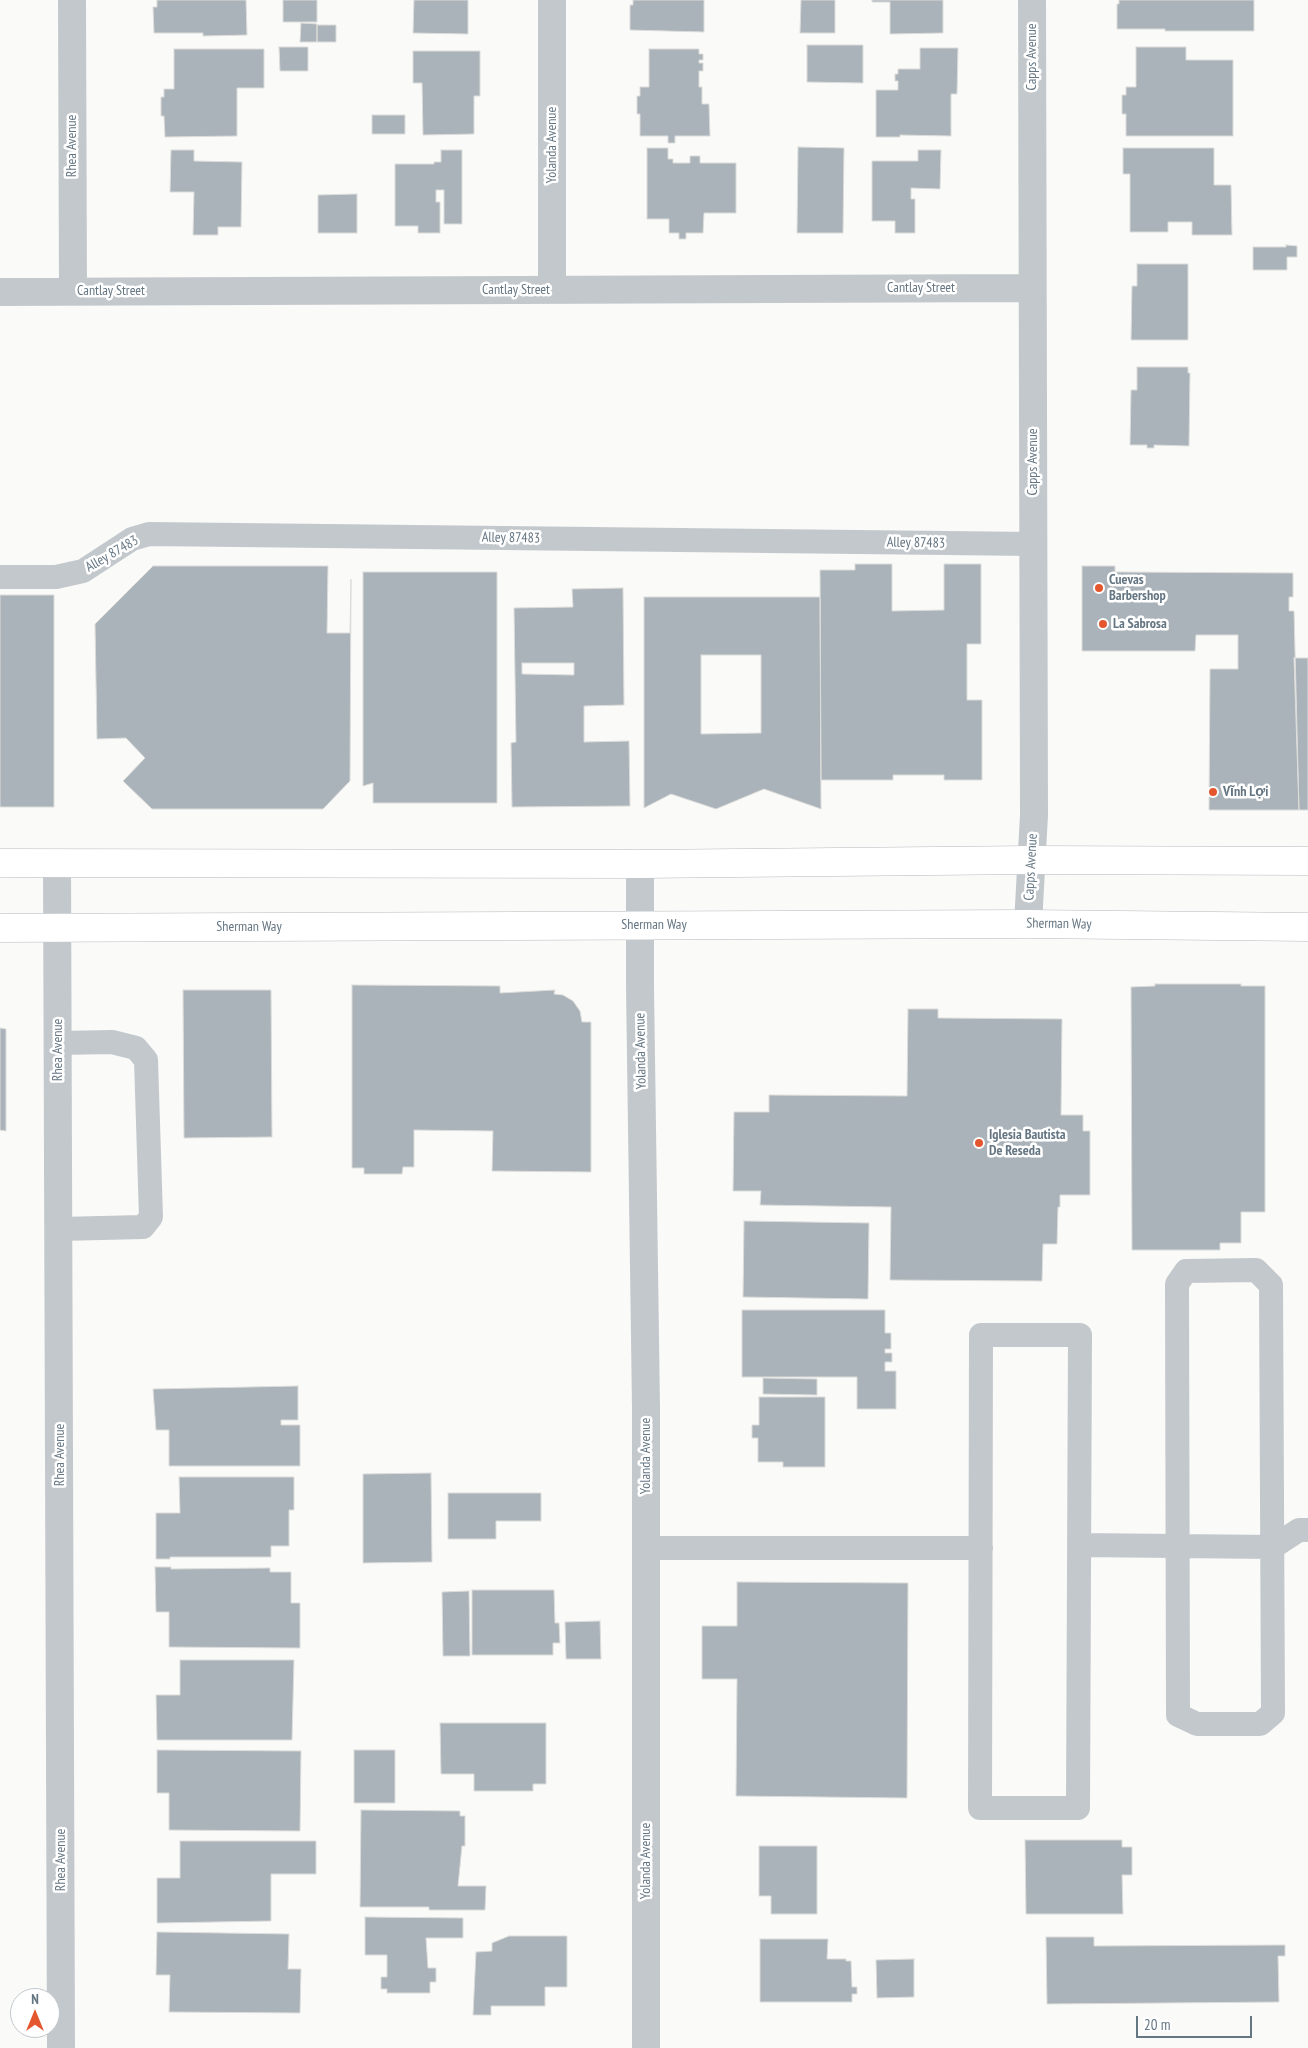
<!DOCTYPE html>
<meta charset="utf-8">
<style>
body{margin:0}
#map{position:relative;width:1308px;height:2048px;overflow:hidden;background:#fafaf8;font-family:"PT Sans Narrow",sans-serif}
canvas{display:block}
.north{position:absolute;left:10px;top:1988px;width:50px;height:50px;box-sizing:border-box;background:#fff;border:1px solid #c1c8cd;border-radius:50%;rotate:0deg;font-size:14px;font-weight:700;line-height:20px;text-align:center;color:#657683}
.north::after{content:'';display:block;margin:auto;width:18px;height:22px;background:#e4572e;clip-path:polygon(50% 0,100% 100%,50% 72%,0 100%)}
.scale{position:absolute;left:1136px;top:2016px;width:116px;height:22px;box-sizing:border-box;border:2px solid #657683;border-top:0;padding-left:6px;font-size:15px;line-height:18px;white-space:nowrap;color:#657683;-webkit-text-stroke:4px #fff;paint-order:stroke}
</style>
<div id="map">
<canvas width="1308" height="2048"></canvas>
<div class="north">N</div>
<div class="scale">20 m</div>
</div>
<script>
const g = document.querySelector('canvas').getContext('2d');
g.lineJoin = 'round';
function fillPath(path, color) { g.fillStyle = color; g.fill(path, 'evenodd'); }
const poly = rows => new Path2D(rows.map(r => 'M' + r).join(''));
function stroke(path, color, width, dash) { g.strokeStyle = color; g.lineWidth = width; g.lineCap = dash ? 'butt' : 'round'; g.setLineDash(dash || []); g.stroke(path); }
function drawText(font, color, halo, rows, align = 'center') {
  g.font = font + ' "PT Sans Narrow",sans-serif'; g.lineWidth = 5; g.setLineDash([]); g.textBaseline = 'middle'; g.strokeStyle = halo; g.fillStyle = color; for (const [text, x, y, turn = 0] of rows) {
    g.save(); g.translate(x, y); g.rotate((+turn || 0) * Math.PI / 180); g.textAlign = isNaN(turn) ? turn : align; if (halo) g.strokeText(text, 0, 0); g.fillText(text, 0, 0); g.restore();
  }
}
const building = poly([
 [157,0,246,0,247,35,203,36,203,33,154,33,153,7,157,7,157,0],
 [283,0,317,0,317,22,283,22,283,0],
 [414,0,468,0,468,34,413,33,414,0],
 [633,0,704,0,704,32,630,30,630,5,633,5,633,0],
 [801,0,835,0,835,33,800,33,801,0],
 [872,0,943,0,943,33,890,34,890,2,872,2,872,0],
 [1119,0,1254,0,1254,31,1165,31,1165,29,1117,29,1117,4,1119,4,1119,0],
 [301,23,317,24,317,42,300,42,301,23],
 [317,25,336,25,336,42,317,42,317,25],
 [807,45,863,45,863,83,807,82,807,45],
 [279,47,308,47,308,71,280,71,279,47],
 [1136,47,1186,47,1186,60,1233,60,1233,136,1126,136,1126,114,1122,114,1122,95,1126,95,1126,87,1136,87,1136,47],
 [920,48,958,48,957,94,951,94,951,136,900,135,900,137,876,137,876,90,898,90,898,81,895,81,895,74,898,74,898,69,920,69,920,48],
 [174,49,264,49,264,88,237,88,237,136,165,137,164,116,161,116,161,97,164,97,164,89,174,89,174,49],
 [649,49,699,49,699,54,703,54,703,60,699,60,699,63,703,63,703,71,699,71,699,87,702,87,702,104,709,104,710,136,675,136,675,143,668,143,668,136,640,136,640,114,637,114,637,96,640,96,640,87,649,87,649,49],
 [413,51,480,51,480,96,474,96,474,134,423,135,422,83,413,83,413,51],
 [372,115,405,115,405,134,372,134,372,115],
 [798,147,844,148,843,233,797,233,798,147],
 [647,148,668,148,668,159,673,159,673,163,690,163,690,156,700,156,700,163,736,163,736,213,704,213,703,233,686,233,686,239,679,239,679,233,669,233,669,219,647,219,647,148],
 [1123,148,1214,148,1214,185,1231,185,1232,235,1192,235,1192,222,1168,222,1168,232,1130,232,1130,174,1123,174,1123,148],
 [171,150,194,150,194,161,242,162,241,227,218,227,218,235,193,235,194,192,170,192,171,150],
 [441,150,462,150,462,224,444,224,444,190,436,190,436,202,440,202,440,233,418,233,418,226,395,226,395,164,434,164,434,162,441,162,441,150],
 [918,150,941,150,940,189,911,188,911,199,915,199,915,233,895,233,895,221,872,221,872,161,918,161,918,150],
 [357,194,357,233,318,233,318,195,357,194],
 [1286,245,1297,246,1297,257,1287,257,1287,270,1253,270,1253,247,1286,247,1286,245],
 [1137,264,1188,264,1188,340,1131,340,1132,286,1137,286,1137,264],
 [1137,367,1188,367,1188,373,1190,373,1189,446,1154,445,1154,448,1147,448,1147,445,1130,445,1131,390,1137,390,1137,367],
 [855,564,892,564,892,611,944,610,944,564,981,564,981,644,967,644,967,700,982,700,982,780,944,780,944,775,893,775,893,780,821,780,820,570,855,570,855,564],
 [153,566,328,566,327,633,350,633,351,579,350,781,323,809,152,809,123,781,145,758,126,738,97,739,95,624,153,566],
 [1082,566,1115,566,1115,572,1293,573,1293,597,1289,597,1289,611,1294,611,1299,810,1209,810,1210,669,1238,669,1238,635,1196,635,1195,651,1082,651,1082,566],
 [363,572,497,572,497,803,373,803,373,783,363,786,363,572],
 [623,588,624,705,584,706,584,742,629,741,630,806,512,807,511,743,516,742,514,608,573,607,572,589,623,588],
 [522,663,574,663,574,675,522,674,522,663],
 [0,595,54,595,54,807,0,807,0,595],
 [644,597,820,597,821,809,764,789,716,809,671,794,644,808,644,597],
 [701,655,761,655,761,733,701,734,701,655],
 [1294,658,1308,658,1308,810,1299,810,1294,658],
 [1155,984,1241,984,1241,986,1265,986,1265,1212,1241,1212,1241,1243,1220,1243,1220,1250,1132,1250,1131,987,1155,986,1155,984],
 [352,985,500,986,500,993,555,990,554,994,563,995,573,1001,580,1011,582,1022,591,1022,591,1172,492,1171,493,1131,414,1130,414,1167,403,1167,402,1174,364,1174,364,1168,352,1168,352,985],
 [183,990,271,990,272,1137,184,1138,183,990],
 [908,1009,938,1009,938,1018,1062,1019,1061,1115,1083,1115,1083,1131,1090,1131,1090,1195,1060,1195,1060,1207,1058,1207,1057,1244,1043,1244,1042,1281,890,1280,891,1207,760,1205,761,1191,733,1191,734,1112,769,1112,769,1095,907,1096,908,1009],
 [0,1028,6,1029,6,1131,0,1130,0,1028],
 [744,1221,869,1223,868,1299,743,1297,744,1221],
 [742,1310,885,1310,885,1333,891,1333,891,1349,885,1349,885,1353,892,1353,892,1362,885,1362,885,1371,896,1371,896,1409,857,1409,857,1377,742,1377,742,1310],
 [763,1378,817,1379,817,1395,763,1394,763,1378],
 [298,1386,298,1420,281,1420,281,1425,300,1425,300,1466,169,1466,169,1430,156,1430,153,1389,298,1386],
 [759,1397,825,1397,825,1467,783,1467,783,1462,758,1462,758,1438,752,1438,752,1425,759,1425,759,1397],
 [431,1473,432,1562,363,1563,363,1474,431,1473],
 [179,1477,294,1477,294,1510,289,1510,289,1546,271,1546,271,1557,170,1557,170,1559,156,1559,156,1513,180,1513,179,1477],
 [448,1493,541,1493,541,1521,496,1521,496,1539,448,1539,448,1493],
 [155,1567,171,1567,171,1569,270,1568,270,1572,291,1572,291,1603,300,1603,300,1648,169,1647,169,1612,156,1612,155,1567],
 [737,1582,908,1583,907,1798,736,1796,737,1679,702,1679,702,1626,737,1626,737,1582],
 [472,1590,554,1590,555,1623,559,1623,560,1643,553,1643,553,1655,472,1655,472,1590],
 [469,1591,470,1656,443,1656,442,1592,469,1591],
 [600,1621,601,1659,566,1659,565,1622,600,1621],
 [180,1660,294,1660,292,1740,157,1740,156,1695,180,1695,180,1660],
 [440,1723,546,1723,546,1784,533,1784,533,1791,474,1791,474,1774,441,1774,440,1723],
 [157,1750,301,1751,300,1831,169,1830,169,1793,157,1793,157,1750],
 [354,1750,395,1750,395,1803,354,1803,354,1750],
 [361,1810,460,1811,460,1816,465,1816,465,1846,462,1846,458,1886,486,1886,485,1910,429,1910,429,1907,360,1907,361,1810],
 [1025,1840,1122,1840,1122,1847,1132,1847,1132,1875,1122,1875,1123,1914,1026,1914,1025,1840],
 [180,1841,316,1841,316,1874,271,1874,271,1921,157,1923,157,1878,180,1878,180,1841],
 [759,1846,817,1846,817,1914,771,1914,771,1896,759,1896,759,1846],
 [365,1917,463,1918,463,1938,426,1938,428,1968,436,1968,436,1982,430,1982,430,1993,387,1993,387,1989,381,1989,381,1977,387,1977,387,1955,365,1955,365,1917],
 [157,1932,289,1934,288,1969,301,1969,300,2013,169,2012,170,1975,156,1975,157,1932],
 [509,1936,567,1936,567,1987,545,1987,545,2006,491,2006,491,2015,473,2015,476,1952,492,1951,492,1943,509,1936],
 [1046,1937,1094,1937,1094,1946,1285,1945,1285,1956,1278,1956,1279,2002,1047,2004,1046,1937],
 [760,1939,828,1939,827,1959,846,1959,846,1961,851,1961,852,1987,857,1987,857,1994,852,1994,852,2002,760,2002,760,1939],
 [914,1959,914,1997,877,1998,876,1960,914,1959]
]);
fillPath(building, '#aab3b9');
stroke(building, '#dcdcda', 1);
const primary = poly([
 [0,863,640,864,1031,860,1308,861],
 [0,928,1028,924,1308,927]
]);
stroke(primary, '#b5babe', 29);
stroke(poly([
 [0,577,56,577,83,571,132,539,149,534,1034,544],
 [58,1043,112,1042,136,1048,146,1060,151,1217,143,1227,59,1229],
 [1256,1270,1271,1285,1273,1713,1260,1724,1197,1724,1178,1715,1177,1284,1186,1271,1256,1270],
 [981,1335,1080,1335,1078,1808,980,1808,981,1335],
 [1079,1545,1273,1547,1299,1530,1308,1530],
 [646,1548,981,1548]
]), '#c3c8cc', 24);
stroke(poly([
 [72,0,73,291],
 [552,0,552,289],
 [0,292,1032,288],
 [57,863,61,2048],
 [1028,924,1034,815,1032,0]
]), '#c3c8cc', 28);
stroke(poly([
 [640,864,640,987,646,1407,646,2048]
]), '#c3c8cc', 28);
stroke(primary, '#fff', 28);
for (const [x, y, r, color] of [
 [1099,588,5,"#e4572e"],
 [1103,624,5,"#e4572e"],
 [1213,792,5,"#e4572e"],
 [979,1143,5,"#e4572e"]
]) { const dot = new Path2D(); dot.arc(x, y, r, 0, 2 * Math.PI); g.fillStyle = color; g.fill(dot); stroke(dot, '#fff', 2); }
drawText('14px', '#657683', '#fff', [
 ["Capps Avenue",1032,57,-90],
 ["Yolanda Avenue",552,145,-90],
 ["Rhea Avenue",72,146,-90],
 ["Cantlay Street",921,288],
 ["Cantlay Street",516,290],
 ["Cantlay Street",111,291],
 ["Capps Avenue",1033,462,-90],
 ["Alley 87483",511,538,1],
 ["Alley 87483",916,543,1],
 ["Alley 87483",112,554,-30],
 ["Capps Avenue",1031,867,-87],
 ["Sherman Way",1059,924,1],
 ["Sherman Way",654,925],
 ["Sherman Way",249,927],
 ["Rhea Avenue",58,1050,-90],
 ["Yolanda Avenue",641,1051,-91],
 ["Rhea Avenue",60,1455,-90],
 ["Yolanda Avenue",646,1456,-90],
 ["Rhea Avenue",61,1860,-90],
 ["Yolanda Avenue",646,1861,-90]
]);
drawText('bold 14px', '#657683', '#fff', [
 ["Cuevas",1109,580],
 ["Barbershop",1109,596],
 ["La Sabrosa",1113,624],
 ["Vĩnh Lợi",1223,792],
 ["Iglesia Bautista",989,1135],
 ["De Reseda",989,1151]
], 'left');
</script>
